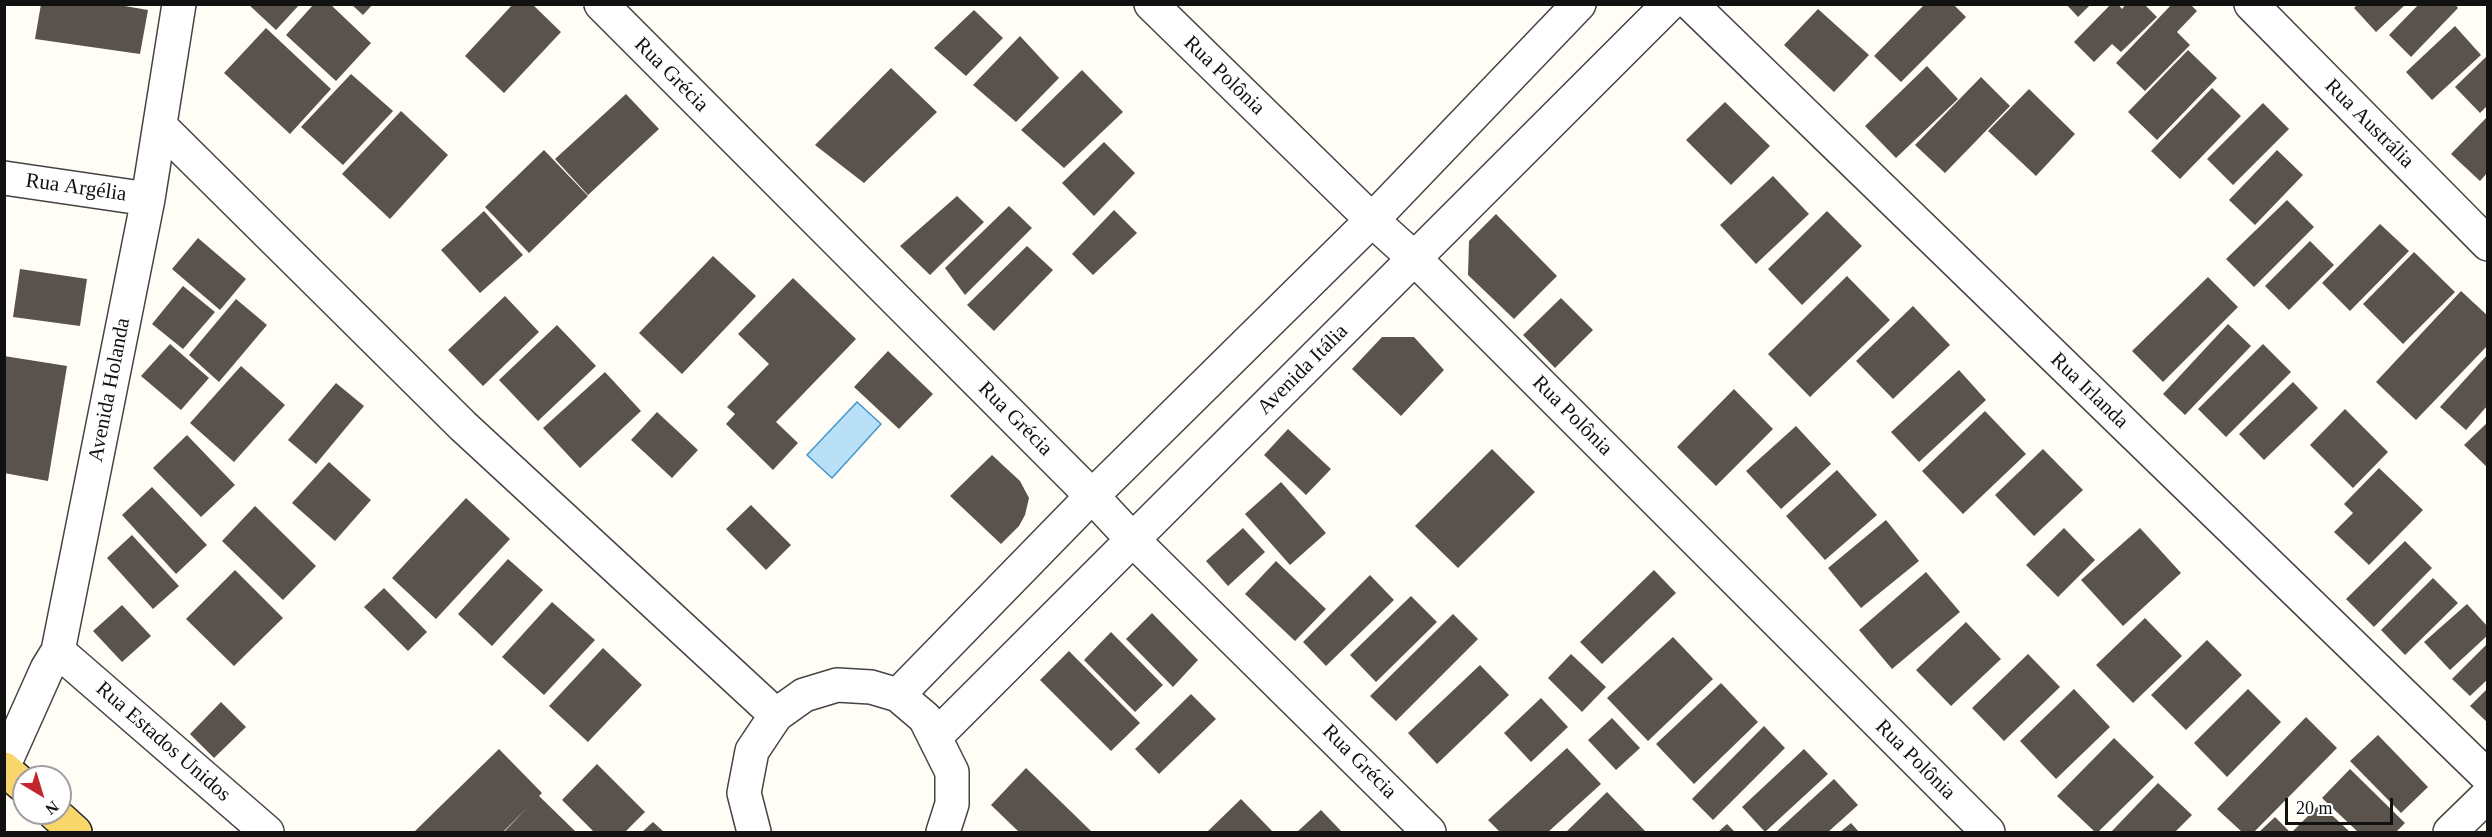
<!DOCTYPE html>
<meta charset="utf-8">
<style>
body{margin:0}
#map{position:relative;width:2492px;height:837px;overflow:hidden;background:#fffdf5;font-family:Georgia,serif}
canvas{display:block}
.frame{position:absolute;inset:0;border:6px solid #111;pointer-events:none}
.north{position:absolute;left:12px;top:765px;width:60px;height:60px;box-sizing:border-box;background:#fff;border:2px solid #a0a0a0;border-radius:50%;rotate:142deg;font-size:16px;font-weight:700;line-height:24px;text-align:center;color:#111}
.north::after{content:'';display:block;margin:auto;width:21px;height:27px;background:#c4262e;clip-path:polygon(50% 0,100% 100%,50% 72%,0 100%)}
.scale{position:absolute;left:2285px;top:798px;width:108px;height:27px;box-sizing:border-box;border:3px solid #111;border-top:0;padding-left:8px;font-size:18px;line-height:21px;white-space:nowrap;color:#111;-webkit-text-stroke:4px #fff;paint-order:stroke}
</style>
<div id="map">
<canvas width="2492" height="837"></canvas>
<div class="frame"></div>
<div class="north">N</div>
<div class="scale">20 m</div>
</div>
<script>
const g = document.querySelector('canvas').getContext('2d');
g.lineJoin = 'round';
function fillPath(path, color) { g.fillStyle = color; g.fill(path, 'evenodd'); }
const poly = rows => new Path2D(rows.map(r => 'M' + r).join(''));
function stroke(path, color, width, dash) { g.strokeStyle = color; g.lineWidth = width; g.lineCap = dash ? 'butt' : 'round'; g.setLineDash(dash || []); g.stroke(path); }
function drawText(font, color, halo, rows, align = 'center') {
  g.font = font + ' Georgia,serif'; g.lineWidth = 6; g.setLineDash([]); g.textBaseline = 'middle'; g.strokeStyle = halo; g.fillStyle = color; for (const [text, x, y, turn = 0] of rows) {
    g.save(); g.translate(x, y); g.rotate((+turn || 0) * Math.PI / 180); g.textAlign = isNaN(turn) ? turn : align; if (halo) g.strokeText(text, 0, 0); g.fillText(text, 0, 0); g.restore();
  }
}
const water = poly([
 [857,402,881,424,832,478,807,455,857,402]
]);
fillPath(water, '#b9e0f7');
stroke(water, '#3f96cf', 1.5);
fillPath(poly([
 [41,4,113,4,148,10,140,54,35,39],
 [248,4,300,4,276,30],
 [314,4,330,4,371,43,336,81,286,35],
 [351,4,373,4,363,15],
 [513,4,532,4,561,32,504,93,465,56],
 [1925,4,1953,4,1966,17,1901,82,1874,56],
 [2066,4,2091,4,2078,17],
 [2111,4,2118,4,2122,9,2126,4,2144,4,2157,17,2121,52,2112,44,2094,62,2074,42],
 [2172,4,2190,4,2197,11,2177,32,2190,45,2145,91,2116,63],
 [2358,4,2406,4,2376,32,2354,8],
 [2419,4,2455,4,2458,8,2411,57,2389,35],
 [1818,9,1869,55,1834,92,1784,45],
 [974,10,1003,38,966,76,934,48],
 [2455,26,2481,55,2432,100,2406,72],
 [266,28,331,89,290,134,224,73],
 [1020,36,1059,78,1016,122,973,85],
 [2188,50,2217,78,2157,140,2128,112],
 [2488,55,2488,105,2480,113,2455,87],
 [1927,66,1958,99,1896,158,1865,126],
 [891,68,937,112,864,183,815,145],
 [1082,70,1123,112,1064,168,1021,130],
 [351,74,393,111,343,165,301,127],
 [1981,77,2010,106,1945,173,1915,145],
 [2212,88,2241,116,2180,179,2151,151],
 [2029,89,2075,134,2036,176,1988,131],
 [626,94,659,129,588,195,555,159],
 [1725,102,1770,146,1731,185,1686,140],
 [2263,103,2289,129,2233,185,2207,159],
 [401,111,448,155,390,219,342,174],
 [2488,116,2488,172,2480,181,2451,154],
 [1104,142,1135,173,1094,216,1062,183],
 [544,150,588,196,529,253,485,207],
 [2277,150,2303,175,2255,225,2229,200],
 [1773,176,1809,214,1756,264,1720,225],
 [957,196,984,222,930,275,900,246],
 [2287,200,2314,227,2254,287,2226,259],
 [1009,206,1032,228,965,295,945,268],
 [1114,210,1137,233,1093,275,1072,254],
 [484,211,523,255,480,293,441,250],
 [1827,211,1862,246,1802,305,1768,269],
 [1496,214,1557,276,1514,319,1468,275,1469,241],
 [2380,224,2409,251,2350,311,2322,283],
 [198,238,246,279,220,310,172,269],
 [2310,241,2334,265,2289,310,2265,286],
 [1027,246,1053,270,994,331,967,305],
 [2414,252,2455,292,2403,344,2363,304],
 [713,256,756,296,682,374,639,333],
 [20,269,87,279,80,326,13,317],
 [1847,276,1890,320,1810,397,1768,354],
 [2208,277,2238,307,2163,382,2132,351],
 [793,278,856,339,776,422,798,443,773,470,726,424,735,414,727,407,769,364,738,334],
 [183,286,215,312,183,349,152,324],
 [2461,291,2488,316,2488,345,2416,420,2376,382],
 [505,296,539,332,483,386,448,350],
 [1561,298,1593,330,1555,368,1523,335],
 [236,299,267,325,219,382,189,355],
 [1913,306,1950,345,1893,399,1856,361],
 [2228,324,2251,346,2185,415,2163,394],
 [557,325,596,366,538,421,499,380],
 [1382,337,1414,337,1444,370,1401,416,1352,369],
 [170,344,209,378,181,410,141,376],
 [2263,344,2291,372,2226,437,2198,409],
 [888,351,933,394,899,429,854,387],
 [2488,354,2488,405,2466,430,2440,407],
 [4,356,67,366,48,481,4,473],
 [241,366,285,405,234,462,190,423],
 [1959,370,1986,400,1919,462,1891,432],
 [605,372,641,411,580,468,543,428],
 [2293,382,2318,408,2264,460,2239,434],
 [336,383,364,406,316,464,288,440],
 [1734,389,1773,429,1716,486,1677,447],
 [2345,409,2388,452,2353,488,2310,445],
 [1985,411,2026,454,1963,514,1922,471],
 [657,412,698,450,672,478,631,440],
 [2488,422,2488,468,2464,445],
 [1796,426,1831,464,1781,509,1746,471],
 [1288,429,1331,469,1306,495,1264,455],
 [187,435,235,485,201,517,153,468],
 [1492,449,1535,492,1458,568,1415,526],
 [2043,449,2083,490,2034,536,1995,495],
 [992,455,1020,481,1029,498,1025,515,1019,526,1001,544,950,496],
 [329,462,371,500,335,541,292,503],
 [2379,468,2423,510,2369,565,2334,532,2353,513,2344,504],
 [1837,470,1877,515,1825,560,1786,516],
 [1281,482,1326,533,1290,565,1245,514],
 [152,487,207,545,176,574,122,515],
 [466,498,510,539,436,619,392,578],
 [751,505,791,545,766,570,726,529],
 [255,506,316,566,283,600,222,541],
 [1886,520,1919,561,1861,608,1828,568],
 [1243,528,1265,552,1228,586,1206,561],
 [2064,528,2095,560,2058,597,2026,565],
 [2140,528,2181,573,2123,626,2081,580],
 [132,535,179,586,153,609,107,558],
 [2405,541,2432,568,2374,627,2346,599],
 [508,559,543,590,492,646,458,614],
 [1276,561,1326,609,1295,641,1245,594],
 [235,570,283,618,234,666,186,619],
 [1654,570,1676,593,1602,664,1580,642],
 [1926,572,1960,612,1892,669,1859,630],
 [1370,575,1394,600,1326,666,1303,642],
 [2433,578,2458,603,2405,655,2381,630],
 [384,588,427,632,408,651,364,607],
 [1411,596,1437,622,1376,682,1350,655],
 [552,602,595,640,544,695,502,657],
 [2467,604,2488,627,2488,635,2450,670,2424,642],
 [122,605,151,636,122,662,93,631],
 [1152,613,1198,660,1173,687,1126,639],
 [1453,614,1478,639,1396,721,1370,696],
 [2145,618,2182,656,2133,703,2096,665],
 [1966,622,2001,659,1951,706,1916,670],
 [1111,632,1163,685,1135,712,1084,660],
 [1673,637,1713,679,1648,741,1607,698],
 [2207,640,2242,675,2186,730,2151,695],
 [2488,643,2488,679,2470,696,2452,679],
 [603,648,642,685,588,742,549,706],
 [1069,651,1140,723,1111,751,1040,680],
 [1571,654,1606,687,1582,712,1548,678],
 [2028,654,2060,687,2004,741,1972,708],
 [1480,665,1509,695,1437,764,1408,733],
 [1721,683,1758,722,1694,784,1656,744],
 [2488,688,2488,723,2470,706],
 [2074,689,2110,727,2056,779,2020,741],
 [2248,689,2281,722,2227,777,2194,743],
 [1191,694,1216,719,1159,774,1135,749],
 [1541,698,1568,727,1531,762,1504,733],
 [221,702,246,727,214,758,190,734],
 [2306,717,2337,748,2254,832,2242,832,2217,809],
 [1612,718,1640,748,1616,770,1588,740],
 [1764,726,1785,748,1713,820,1692,799],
 [2378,735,2428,787,2401,813,2350,761],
 [2114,738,2154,777,2098,832,2095,832,2057,796],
 [1567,748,1601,784,1548,832,1500,832,1488,820],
 [499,749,542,793,539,796,576,832,504,832,528,807,503,832,414,832],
 [1804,749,1828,774,1765,832,1742,807],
 [597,764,645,812,625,832,594,832,562,800],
 [1026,768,1091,831,1090,832,1019,832,991,805],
 [2350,769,2405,823,2396,832,2358,832,2322,798],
 [1834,779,1858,805,1828,832,1776,832],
 [2158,783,2192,815,2175,832,2111,832],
 [1607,792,1646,832,1566,832],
 [1241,799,1273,832,1207,832],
 [2320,804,2350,832,2292,832],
 [1321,810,1342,832,1297,832],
 [2275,817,2290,832,2259,832],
 [653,822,664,832,642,832],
 [1851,823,1859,832,1840,832],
 [1727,824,1735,832,1718,832]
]), '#5a524d');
const minor = poly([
 [601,4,1092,496,1133,540,1429,832],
 [1151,4,1372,220,1415,259,1988,832],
 [1691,4,2488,777],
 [2251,4,2488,244],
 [161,127,463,426,776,715],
 [4,178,148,199],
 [58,651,267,832],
 [898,695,1092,496,1372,220,1579,4],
 [936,736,1669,4],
 [4,765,47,669,58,651,148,199,179,4],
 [754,832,744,793,752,751,776,715,804,695,837,685,871,687,898,695,925,718,952,772,952,804,943,832],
 [2450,832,2488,795]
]);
const major = poly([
 [4,769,24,786],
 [54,813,75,832]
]);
stroke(minor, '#444', 36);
stroke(major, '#222', 36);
stroke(minor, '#fff', 33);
stroke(major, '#f9d66b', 33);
drawText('21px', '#111', '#fff', [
 ["Rua Grécia",671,75,45],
 ["Rua Polônia",1224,76,44],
 ["Rua Austrália",2369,124,45],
 ["Rua Argélia",76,188,8],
 ["Avenida Itália",1303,370,-45],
 ["Avenida Holanda",110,390,-79],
 ["Rua Irlanda",2089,391,44],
 ["Rua Polônia",1572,416,45],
 ["Rua Grécia",1015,419,45],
 ["Rua Estados Unidos",163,742,41],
 ["Rua Polônia",1915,760,45],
 ["Rua Grécia",1359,762,45]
]);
</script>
